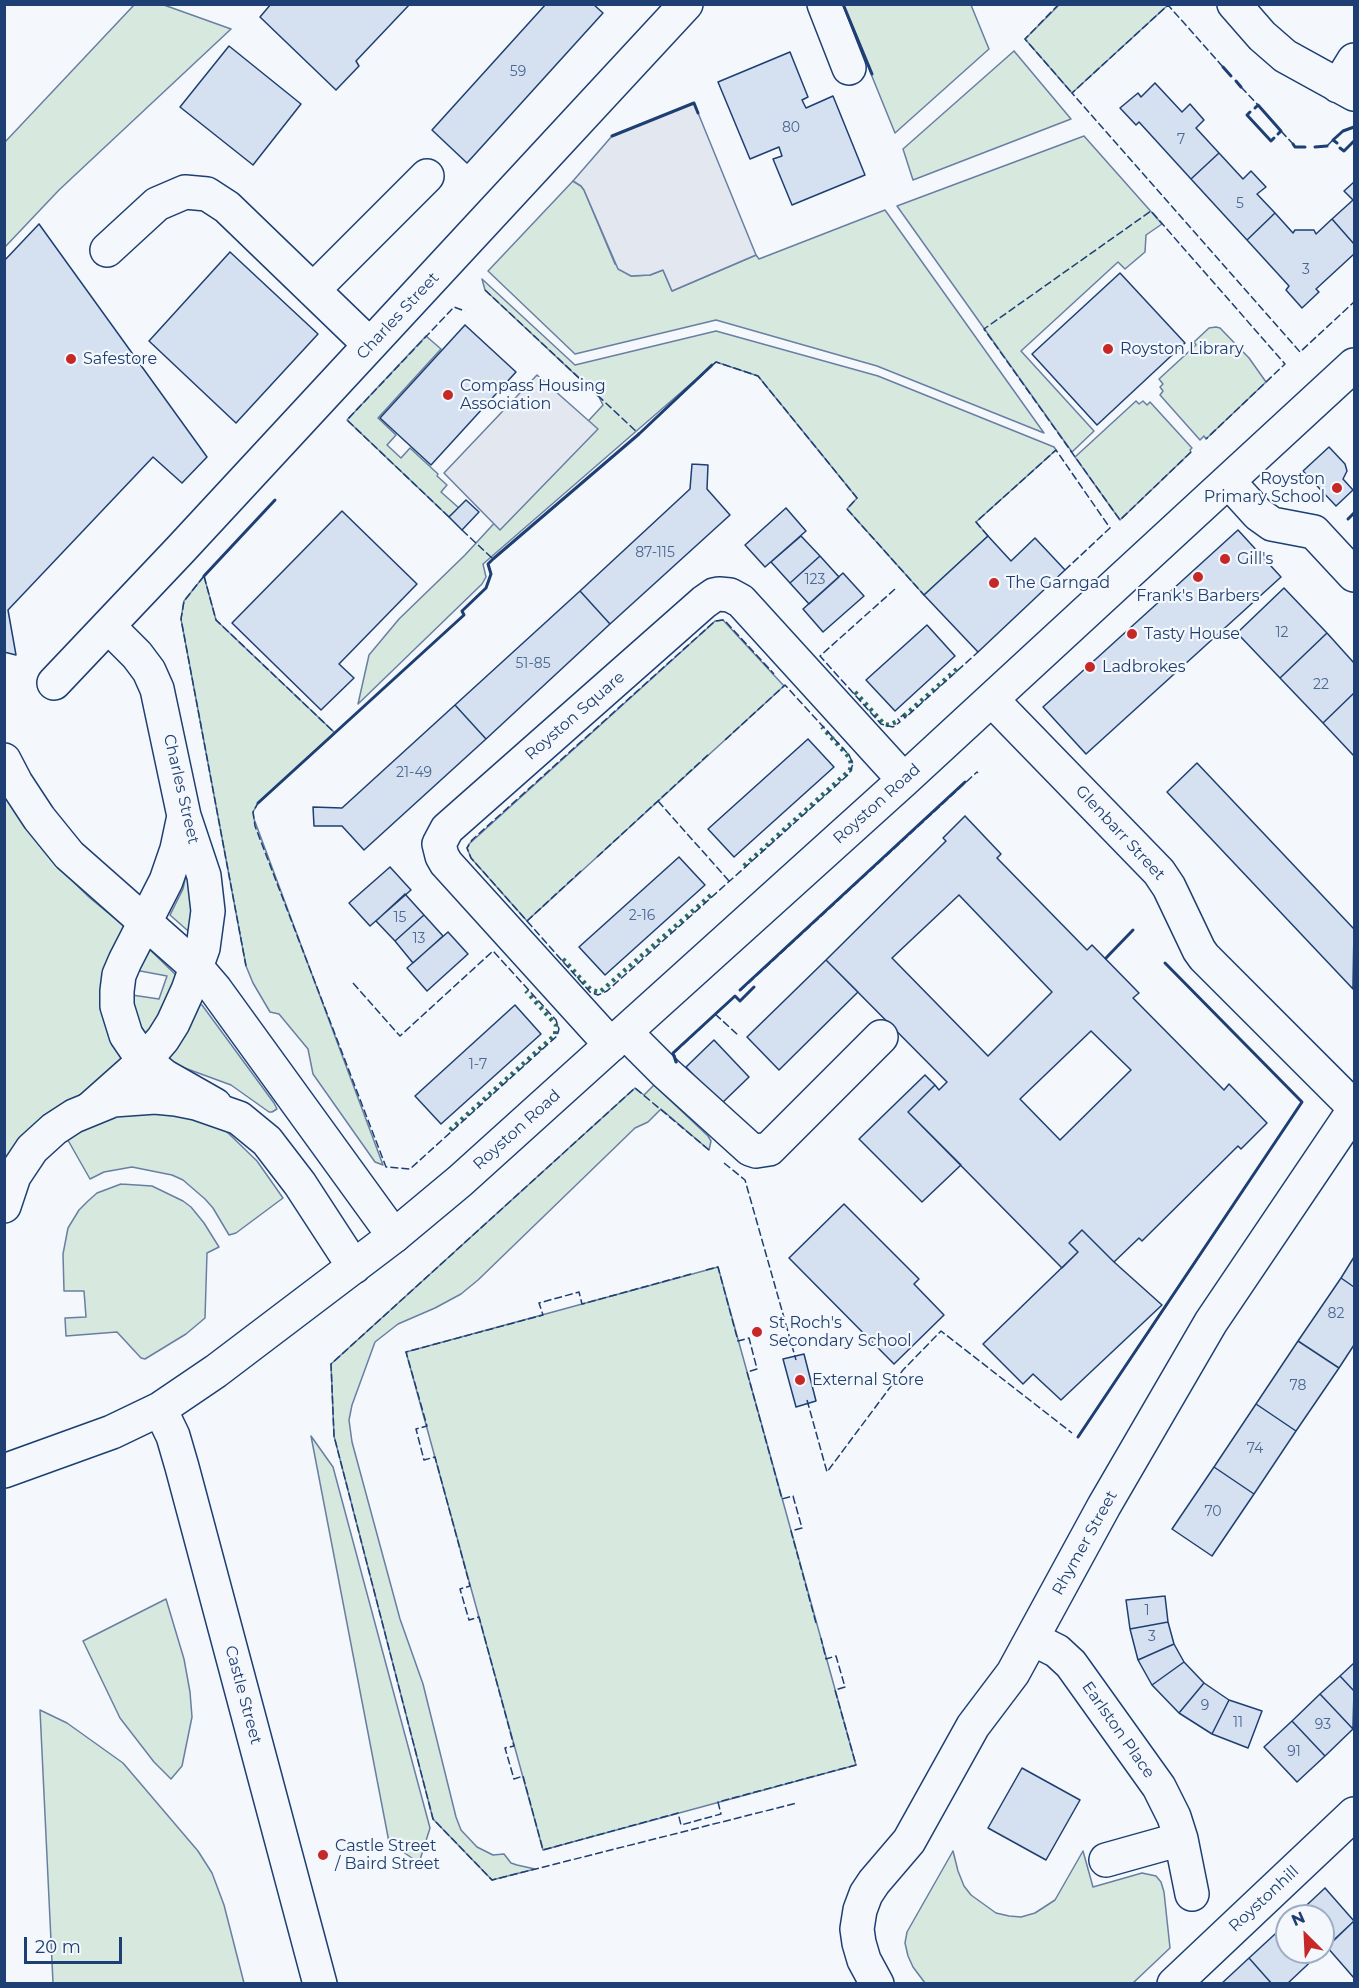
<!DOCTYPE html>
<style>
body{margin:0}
#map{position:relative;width:1359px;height:1988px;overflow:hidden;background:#f4f7fb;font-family:Montserrat,sans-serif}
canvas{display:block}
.frame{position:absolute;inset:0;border:6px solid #1d3f73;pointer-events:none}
.north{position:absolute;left:1275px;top:1904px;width:60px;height:60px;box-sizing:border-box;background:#f4f7fb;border:2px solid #9eadc5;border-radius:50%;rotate:336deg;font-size:16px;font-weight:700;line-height:24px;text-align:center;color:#1d3f73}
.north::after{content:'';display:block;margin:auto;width:21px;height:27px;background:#c62828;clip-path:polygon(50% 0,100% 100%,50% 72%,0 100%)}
.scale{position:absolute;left:24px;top:1937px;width:98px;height:27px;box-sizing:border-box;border:3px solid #1d3f73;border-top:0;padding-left:8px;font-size:18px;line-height:21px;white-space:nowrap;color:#1d3f73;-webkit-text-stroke:4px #f4f7fb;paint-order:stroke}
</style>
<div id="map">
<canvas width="1359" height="1988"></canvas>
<div class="frame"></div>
<div class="north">N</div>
<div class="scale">20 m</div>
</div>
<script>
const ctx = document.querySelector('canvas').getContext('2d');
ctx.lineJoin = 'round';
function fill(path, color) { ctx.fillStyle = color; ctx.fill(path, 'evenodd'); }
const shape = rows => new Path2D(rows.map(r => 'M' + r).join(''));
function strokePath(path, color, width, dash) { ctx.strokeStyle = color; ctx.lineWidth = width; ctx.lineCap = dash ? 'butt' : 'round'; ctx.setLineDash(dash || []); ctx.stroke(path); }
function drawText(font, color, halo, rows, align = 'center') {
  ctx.font = font + ' Montserrat,sans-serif'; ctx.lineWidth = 4.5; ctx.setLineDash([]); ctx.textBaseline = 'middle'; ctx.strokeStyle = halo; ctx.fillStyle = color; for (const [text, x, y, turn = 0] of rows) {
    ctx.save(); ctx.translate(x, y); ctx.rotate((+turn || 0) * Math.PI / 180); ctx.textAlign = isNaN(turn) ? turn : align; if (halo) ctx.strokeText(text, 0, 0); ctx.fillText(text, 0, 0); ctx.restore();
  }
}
const green = shape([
 [134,5,164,5,231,29,59,190,5,247,5,142,134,5],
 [843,5,971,5,989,49,895,133,843,5],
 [1059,5,1059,4,1168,5,1072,93,1025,39,1059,5],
 [1014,51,1071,119,913,180,903,149,1014,51],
 [1084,136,1162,224,1146,235,1145,252,1125,269,1118,262,1021,351,1094,431,1072,452,897,206,1084,136],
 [573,181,581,186,584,190,615,264,631,276,650,275,663,270,672,291,756,255,759,259,885,210,1044,433,877,366,716,320,575,354,488,271,573,181],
 [482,279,575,365,716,331,878,376,1054,447,1056,450,976,522,988,536,924,595,847,509,857,498,758,376,716,362,483,564,486,577,482,584,358,704,369,655,399,619,465,555,603,405,599,397,485,290,482,279],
 [1216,327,1220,328,1249,358,1266,382,1206,439,1204,436,1200,440,1160,395,1163,391,1160,387,1163,384,1159,379,1196,345,1194,342,1209,328,1216,327],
 [426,336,441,349,378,418,396,435,387,445,401,458,410,448,438,474,437,476,447,485,441,492,459,508,449,517,347,420,426,336],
 [1136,401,1139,404,1143,401,1147,405,1150,402,1192,448,1190,450,1191,452,1120,520,1075,457,1136,401],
 [204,576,216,620,335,733,258,803,253,812,254,819,383,1165,375,1162,313,1074,308,1049,279,1014,270,1012,253,983,246,966,181,619,184,601,204,576],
 [723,620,784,686,527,921,471,858,467,848,469,844,712,624,715,621,723,620],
 [5,795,14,811,57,866,90,898,124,926,125,929,127,1056,81,1095,40,1119,19,1139,5,1160,5,795],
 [186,874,188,874,192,908,190,929,187,930,170,915,183,889,186,874],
 [147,947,177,976,178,981,147,1036,143,1034,134,1010,132,995,159,999,167,976,135,970,147,947],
 [195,1004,202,1005,274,1103,277,1109,272,1112,269,1112,231,1085,171,1063,163,1053,195,1004],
 [654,1085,708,1136,711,1141,709,1150,661,1109,648,1122,635,1128,478,1280,461,1294,435,1308,398,1324,375,1342,352,1405,349,1420,352,1442,400,1619,423,1684,456,1817,461,1830,477,1847,493,1855,504,1854,511,1863,517,1865,535,1869,492,1880,433,1819,334,1436,331,1364,635,1088,644,1095,654,1085],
 [137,1107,202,1119,226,1131,257,1161,283,1198,236,1233,229,1235,213,1208,205,1199,183,1180,172,1175,132,1167,104,1172,90,1179,65,1135,137,1107],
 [121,1184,152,1186,183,1201,191,1207,204,1223,219,1247,207,1253,205,1318,186,1334,145,1359,141,1358,117,1332,66,1336,65,1318,86,1317,84,1291,64,1291,63,1254,68,1228,79,1210,88,1201,97,1193,121,1184],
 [718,1267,856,1765,543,1850,406,1352,718,1267],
 [311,1436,333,1467,430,1828,419,1863,389,1842,311,1436],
 [166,1599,184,1659,190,1692,192,1717,182,1766,171,1779,154,1762,120,1718,83,1641,166,1599],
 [40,1710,67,1723,123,1763,198,1851,212,1873,224,1905,244,1983,53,1983,40,1710],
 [953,1851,958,1871,964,1886,971,1895,996,1913,1009,1916,1021,1917,1035,1913,1055,1900,1083,1851,1093,1887,1142,1873,1156,1876,1161,1882,1164,1892,1170,1948,1133,1983,925,1983,913,1967,908,1956,905,1943,907,1932,953,1851]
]);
fill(green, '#d7e8df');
strokePath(green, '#687fa3', 1.5);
const parking = shape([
 [694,103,756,255,672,291,663,270,650,275,631,276,618,269,584,190,581,186,573,181,612,136,694,103],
 [537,375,598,429,500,530,444,473,537,375]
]);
fill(parking, '#e3e8f0');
strokePath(parking, '#687fa3', 1.5);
const building = shape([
 [271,4,410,4,356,61,359,66,336,90,260,17,271,4],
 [546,4,593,4,603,13,467,163,432,130,546,4],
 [229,46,301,104,253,165,180,107,229,46],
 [790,52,808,97,802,100,806,108,833,96,865,175,792,205,773,159,782,156,779,147,750,159,718,82,790,52],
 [1155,83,1182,112,1190,104,1204,120,1196,128,1219,153,1191,179,1139,122,1136,125,1120,108,1138,93,1141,97,1155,83],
 [1219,153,1243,179,1251,171,1266,187,1257,194,1275,213,1247,240,1191,179,1219,153],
 [1354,182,1354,244,1332,219,1353,200,1344,191,1354,182],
 [1275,213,1293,233,1295,230,1314,230,1316,234,1332,219,1354,244,1354,254,1316,289,1319,292,1302,308,1286,290,1289,286,1247,240,1275,213],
 [39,224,207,457,182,483,153,457,8,610,16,655,4,652,4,261,39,224],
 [230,252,318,334,236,423,149,341,230,252],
 [1120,273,1185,343,1097,425,1032,354,1120,273],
 [465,325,516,372,431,465,380,418,465,325],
 [1329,447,1345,464,1347,471,1343,479,1353,490,1336,506,1303,471,1329,447],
 [692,464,708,465,707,489,730,515,610,624,580,591,690,489,692,464],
 [466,500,479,512,462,530,449,517,466,500],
 [786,508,806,531,765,567,745,545,786,508],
 [342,511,417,584,339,664,354,678,321,710,232,623,342,511],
 [1238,530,1281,577,1086,754,1043,707,1238,530],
 [801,536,820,556,790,583,771,562,801,536],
 [988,536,1011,561,1035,538,1065,570,978,652,924,595,988,536],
 [820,556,839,577,809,604,790,583,820,556],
 [843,573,864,596,823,632,803,609,843,573],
 [1284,588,1327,633,1280,678,1237,633,1284,588],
 [580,591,610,624,486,739,455,705,580,591],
 [927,625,955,656,895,711,866,680,927,625],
 [1327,633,1354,663,1354,693,1323,723,1280,678,1327,633],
 [1354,693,1354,756,1323,723,1354,693],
 [455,705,486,739,364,850,342,826,314,826,313,807,342,808,455,705],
 [808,739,834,767,734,857,708,829,808,739],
 [1197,763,1354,929,1353,989,1167,792,1197,763],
 [965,816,1001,854,997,858,1087,950,1092,945,1139,993,1133,998,1224,1090,1229,1084,1267,1123,1241,1149,1238,1146,1142,1241,1139,1238,1114,1262,1082,1230,1069,1243,1078,1252,1062,1268,908,1112,935,1085,939,1090,947,1082,826,960,946,841,943,838,965,816],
 [959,895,1052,992,988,1056,892,958,959,895],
 [1091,1031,1131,1070,1060,1140,1020,1099,1091,1031],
 [679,857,705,885,605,975,579,947,679,857],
 [390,867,411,890,370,926,349,903,390,867],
 [405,894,424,915,395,941,376,921,405,894],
 [424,915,443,936,413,963,395,941,424,915],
 [448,932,468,954,427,991,407,968,448,932],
 [826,960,858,992,779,1070,747,1037,826,960],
 [515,1005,541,1034,441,1124,415,1096,515,1005],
 [714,1040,749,1077,721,1104,686,1067,714,1040],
 [925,1075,935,1085,908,1112,961,1165,922,1202,859,1139,925,1075],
 [844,1204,919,1279,914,1284,944,1315,894,1364,789,1258,844,1204],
 [1082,1230,1114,1262,1162,1305,1061,1400,1033,1374,1023,1384,983,1344,1078,1252,1069,1243,1082,1230],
 [1354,1257,1354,1287,1341,1278,1354,1257],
 [1341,1278,1354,1287,1354,1345,1339,1368,1298,1341,1341,1278],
 [1298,1341,1339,1368,1296,1431,1256,1404,1298,1341],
 [804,1354,816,1401,796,1407,783,1359,804,1354],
 [1256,1404,1296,1431,1254,1494,1214,1467,1256,1404],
 [1214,1467,1254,1494,1212,1556,1172,1529,1214,1467],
 [1165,1596,1168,1622,1130,1629,1126,1600,1165,1596],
 [1168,1622,1174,1644,1138,1660,1130,1629,1168,1622],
 [1174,1644,1184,1662,1152,1685,1138,1660,1174,1644],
 [1184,1662,1204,1683,1179,1713,1152,1685,1184,1662],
 [1354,1663,1354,1691,1340,1676,1354,1663],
 [1340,1676,1354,1691,1353,1729,1320,1694,1340,1676],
 [1204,1683,1229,1700,1212,1734,1179,1713,1204,1683],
 [1320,1694,1353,1729,1325,1756,1292,1721,1320,1694],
 [1229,1700,1262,1711,1248,1748,1212,1734,1229,1700],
 [1292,1721,1325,1756,1297,1782,1264,1747,1292,1721],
 [1022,1768,1080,1800,1046,1860,988,1828,1022,1768],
 [1325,1888,1354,1921,1323,1950,1323,1916,1295,1916,1325,1888],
 [1354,1921,1354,1978,1327,1947,1354,1921],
 [1287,1923,1287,1952,1321,1952,1287,1984,1272,1984,1249,1958,1287,1923],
 [1249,1958,1272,1984,1221,1984,1249,1958]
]);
fill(building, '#d5e0f0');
strokePath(building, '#1d3f73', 1.5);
const minor = shape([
 [824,4,849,68],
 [1234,4,1262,36,1285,56,1354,94],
 [1338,86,1354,60],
 [107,250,157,204,185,192,207,194,227,207,370,345],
 [313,290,427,176],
 [1229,482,1258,514,1272,524,1314,532,1354,575],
 [54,683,180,550,686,4],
 [992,700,1159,872,1169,887,1199,950,1204,957,1354,1107],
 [184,816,177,849,166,881,125,961,119,975,117,991,117,1006,126,1035,141,1057,164,1076,215,1105],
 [625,1032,666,1073,750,1149,756,1151,769,1149,881,1037],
 [611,1045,446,863,442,856,439,844,447,829,704,602,714,595,719,594,730,595,741,601,904,780],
 [91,1108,145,1060,163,1039,173,1023,188,990,203,948,208,911,204,876,184,816,157,689,149,671,137,655,108,626],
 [394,1236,460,1181,904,780,1354,365],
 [1033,1639,1057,1651,1071,1664,1159,1787,1174,1817,1181,1839,1192,1894],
 [1106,1860,1181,1839],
 [877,1984,864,1960,859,1943,857,1929,860,1910,866,1894,874,1882,909,1841,973,1726,1013,1673,1104,1506,1211,1322,1354,1110],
 [1174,1984,1354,1814]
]);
const major = shape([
 [4,760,16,783,39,818,69,855,197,968,215,989,394,1236,216,1371,160,1409,112,1432,4,1471],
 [4,1206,14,1176,32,1149,54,1129,74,1116,113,1100,155,1097,176,1099,196,1103,239,1118,267,1141,300,1184,354,1267],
 [160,1409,173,1436,182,1467,320,1984]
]);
strokePath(minor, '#1d3f73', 36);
strokePath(major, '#1d3f73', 36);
strokePath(minor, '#f4f7fb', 33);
strokePath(major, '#f4f7fb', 33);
strokePath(shape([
 [855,692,884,724,889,725,898,721],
 [904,716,957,669],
 [744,866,850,770,851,763,849,757,822,727],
 [563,959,591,990,600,992,711,895],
 [450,1130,555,1035,556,1025,526,991]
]), '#2c6c60', 4.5, [3, 4.5]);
strokePath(shape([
 [1059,4,1025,39,1072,93],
 [1223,67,1168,5,1072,93,1300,352,1354,302],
 [1241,87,1258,105],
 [1281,131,1293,144],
 [1327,146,1333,140],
 [485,290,639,434],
 [1191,452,1120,520,984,329,1151,211,1285,364,1206,439],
 [449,517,347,420,454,307,465,311],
 [462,530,493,559],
 [988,536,976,522,1056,450,1110,528,1065,570],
 [204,576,184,601,181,619,246,966],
 [204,576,216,620,335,733],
 [895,589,820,656,881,724,893,727,900,722,898,719,903,715,905,718,978,652],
 [658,801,729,881],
 [597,857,710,753],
 [581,871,527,921,471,858,467,848,472,840,715,621,723,620,726,622,774,674],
 [527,921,590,992,598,995,607,991,849,774,853,764,849,755,785,685,725,740],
 [1165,963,1252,1051],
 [353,983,400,1036,493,951,556,1020,559,1029,557,1036,410,1169,386,1167,255,826,253,812,258,803,464,615,462,611,486,588,491,574,488,564,493,559,639,434,716,362,758,376,857,498,847,509,924,595],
 [740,991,977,772,978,773],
 [715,1014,738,1035],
 [677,1063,674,1053,735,996,740,1001,754,987],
 [709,1150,635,1088,331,1364,334,1436,433,1819,492,1880,797,1803],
 [724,1163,745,1180,796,1360],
 [706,1270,718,1267,738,1341,749,1338,757,1369,747,1372,782,1499,793,1496,802,1528,791,1531,816,1623],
 [691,1274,582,1304,579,1292,539,1303,543,1315,406,1352,427,1426,416,1429,424,1460,435,1457,470,1586,460,1589,469,1620,479,1617,514,1746,505,1748,514,1779,523,1776,543,1850,678,1813,681,1825,721,1814,718,1802,856,1765,835,1690,845,1687,836,1656,826,1659,821,1638],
 [1180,1285,1302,1102,1255,1054],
 [1127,1364,1170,1300],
 [807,1400,827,1472,903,1370,941,1331,1072,1433],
 [1083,1430,1122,1371]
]), '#1d3f73', 1.5, [8, 3]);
strokePath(shape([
 [843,4,872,74],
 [1223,67,1231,76],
 [1236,81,1241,87],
 [1255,108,1258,105,1281,131,1278,134],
 [1250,112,1247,115,1271,141,1274,138],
 [612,136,694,103,698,113],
 [1337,143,1333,140,1343,131,1354,127],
 [1293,144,1295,147,1305,147],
 [1315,147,1327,146],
 [1340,148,1344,151,1354,141],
 [1348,519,1354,513],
 [204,576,275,500],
 [258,803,464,615,462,611,486,588,491,574,488,564,493,559,639,434,712,365],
 [1106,958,1133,930],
 [740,990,965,782],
 [676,1062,673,1053,735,996,740,1001,754,987],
 [1078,1437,1302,1102,1165,963]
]), '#1d3f73', 3);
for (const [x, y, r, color] of [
 [1108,349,6,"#c62828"],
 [71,359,6,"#c62828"],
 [448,395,6,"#c62828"],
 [1337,488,6,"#c62828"],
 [1225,559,6,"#c62828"],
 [1198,577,6,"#c62828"],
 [994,583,6,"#c62828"],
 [1132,634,6,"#c62828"],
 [1090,667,6,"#c62828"],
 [757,1332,6,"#c62828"],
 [800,1380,6,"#c62828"],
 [323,1855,6,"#c62828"]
]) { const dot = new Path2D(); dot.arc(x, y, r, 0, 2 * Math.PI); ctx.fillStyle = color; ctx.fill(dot); strokePath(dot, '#f4f7fb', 2); }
drawText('14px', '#4b6792', null, [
 ["59",518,72],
 ["80",791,128],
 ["7",1181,140],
 ["5",1240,204],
 ["3",1306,270],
 ["87-115",655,553],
 ["123",815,580],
 ["12",1282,633],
 ["51-85",533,664],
 ["22",1321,685],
 ["21-49",414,773],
 ["2-16",642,916],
 ["15",400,918],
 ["13",419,939],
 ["1-7",478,1065],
 ["82",1336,1314],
 ["78",1298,1386],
 ["74",1255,1449],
 ["70",1213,1512],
 ["1",1147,1611],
 ["3",1152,1637],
 ["9",1205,1706],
 ["11",1238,1723],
 ["93",1323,1725],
 ["91",1294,1752]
]);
drawText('16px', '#1d3f73', '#f4f7fb', [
 ["Charles Street",398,316,-47],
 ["Royston Square",575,716,-41],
 ["Charles Street",181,789,77],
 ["Royston Road",877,804,-42],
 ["Glenbarr Street",1120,833,47],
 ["Royston Road",517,1130,-42],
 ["Rhymer Street",1085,1543,-61],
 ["Castle Street",243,1695,75],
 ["Earlston Place",1118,1730,55],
 ["Roystonhill",1264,1899,-43]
]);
drawText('16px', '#1d3f73', '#f4f7fb', [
 ["Royston Library",1120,349],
 ["Safestore",83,359],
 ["Compass Housing",460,386],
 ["Association",460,404],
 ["Royston",1325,479,"right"],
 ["Primary School",1325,497,"right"],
 ["Gill's",1237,559],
 ["The Garngad",1006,583],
 ["Frank's Barbers",1198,596,"center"],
 ["Tasty House",1144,634],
 ["Ladbrokes",1102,667],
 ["St Roch's",769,1323],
 ["Secondary School",769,1341],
 ["External Store",812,1380],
 ["Castle Street",335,1846],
 ["/ Baird Street",335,1864]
], 'left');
</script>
